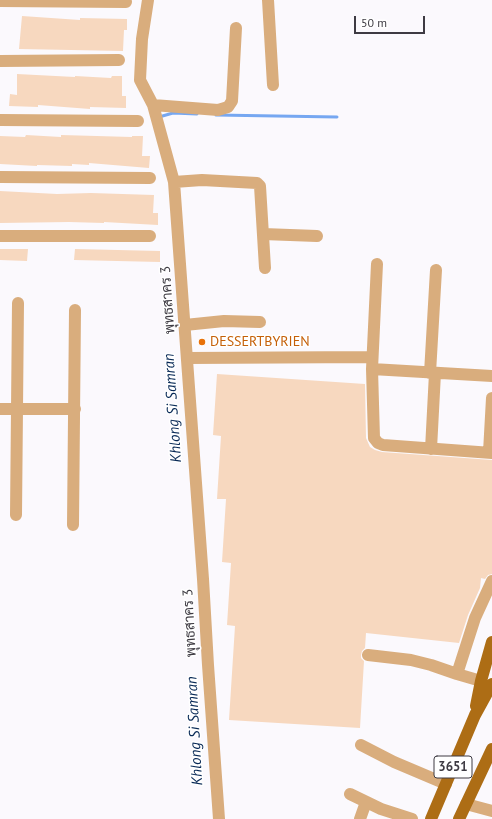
<!DOCTYPE html>
<meta charset="utf-8">
<style>
body{margin:0}
#map{position:relative;width:492px;height:819px;overflow:hidden;background:#fbf9fd;font-family:"PT Sans",sans-serif}
canvas{display:block}
.scale{position:absolute;left:354px;top:16px;width:71px;height:18px;box-sizing:border-box;border:2px solid #3e3b43;border-top:0;padding-left:5px;font-size:12px;line-height:14px;white-space:nowrap;color:#3e3b43;-webkit-text-stroke:3px #fff;paint-order:stroke}
</style>
<div id="map">
<canvas width="492" height="819"></canvas>
<div class="scale">50 m</div>
</div>
<script>
const ctx = document.querySelector('canvas').getContext('2d');
ctx.lineJoin = 'round';
const shape = rows => new Path2D(rows.map(r => 'M' + r).join(''));
function strokePath(path, color, width, dash) { ctx.strokeStyle = color; ctx.lineWidth = width; ctx.lineCap = dash ? 'butt' : 'round'; ctx.setLineDash(dash || []); ctx.stroke(path); }
function fill(path, color) { ctx.fillStyle = color; ctx.fill(path, 'evenodd'); }
function drawText(font, color, halo, rows, align = 'center') {
  ctx.font = font + ' "PT Sans",Sarabun,sans-serif'; ctx.lineWidth = 3; ctx.setLineDash([]); ctx.textBaseline = 'middle'; ctx.strokeStyle = halo; ctx.fillStyle = color; for (const [text, x, y, turn = 0] of rows) {
    ctx.save(); ctx.translate(x, y); ctx.rotate((+turn || 0) * Math.PI / 180); ctx.textAlign = isNaN(turn) ? turn : align; if (halo) ctx.strokeText(text, 0, 0); ctx.fillText(text, 0, 0); ctx.restore();
  }
}
strokePath(shape([
 [216,115,337,117],
 [159,117,173,113,197,114]
]), '#76a7f1', 3);
fill(shape([
 [22,16,80,20,80,18,127,19,127,30,124,30,123,51,19,49],
 [17,74,75,77,75,76,111,78,112,76,122,76,122,96,126,96,126,108,90,107,90,109,38,105,38,107,9,106,10,94,17,95],
 [26,135,61,137,61,135,132,137,132,136,143,136,142,156,150,156,149,168,89,163,89,165,72,164,72,166,37,165,37,166,0,164,0,136,25,137],
 [0,191,57,194,91,193,154,195,153,213,158,213,158,225,104,222,104,223,69,222,0,223],
 [0,249,28,249,27,261,0,260],
 [75,249,160,251,160,262,74,260],
 [217,374,365,384,366,438,370,447,375,450,382,452,492,460,492,574,488,575,485,579,481,578,480,588,468,615,459,643,366,633,365,648,362,651,361,655,361,658,364,661,360,728,229,720,235,626,227,625,231,563,222,562,226,499,217,499,221,436,213,435]
]), '#f7d8bf');
strokePath(shape([
 [148,0,142,39,140,80,153,105,174,182,203,579,208,665,219,819],
 [268,0,273,85],
 [0,1,126,2],
 [0,61,119,60],
 [153,105,218,110,228,107,232,101,236,28],
 [0,120,138,121],
 [0,177,150,178],
 [174,182,202,180,257,183,260,186,265,268],
 [263,234,317,236],
 [0,236,150,236],
 [377,264,372,369,374,438,378,443,383,445,492,453],
 [185,325,224,321,260,322],
 [187,358,372,357],
 [372,369,492,376],
 [430,373,436,270],
 [0,409,75,409],
 [431,449,435,373],
 [489,452,492,398],
 [16,515,18,303],
 [73,525,75,310],
 [368,655,411,660,431,665,457,674,481,681],
 [457,674,475,618,492,581],
 [361,745,394,762,446,784],
 [350,794,381,809,412,819],
 [466,804,492,811],
 [360,819,366,802]
]), '#d9ad7d', 12);
strokePath(shape([
 [476,706,481,681,492,642],
 [431,819,475,715,492,684],
 [459,819,492,749]
]), '#ad6d15', 12);
for (const [x, y, r, color] of [
 [202,342,4,"#e8710a"]
]) { const dot = new Path2D(); dot.arc(x, y, r, 0, 2 * Math.PI); ctx.fillStyle = color; ctx.fill(dot); strokePath(dot, '#fff', 1.5); }
for (const [x, y, w] of [
 [453,767,38]
]) { const box = new Path2D(); box.roundRect(x - w / 2, y - 11, w, 22, 3); ctx.fillStyle = '#fff'; ctx.fill(box); strokePath(box, '#3e3b43', 1); }
drawText('bold 13px', '#3e3b43', null, [
 ["3651",453,767]
]);
drawText('14px', '#3e3b43', '#fff', [
 ["พุทธสาคร 3",168,300,-94],
 ["พุทธสาคร 3",190,623,-93]
]);
drawText('14px', '#c56008', '#fff', [
 ["DESSERTBYRIEN",210,342]
], 'left');
drawText('italic 15px', '#082956', '#fff', [
 ["Khlong Si Samran",173,408,-94],
 ["Khlong Si Samran",195,731,-93]
]);
</script>
